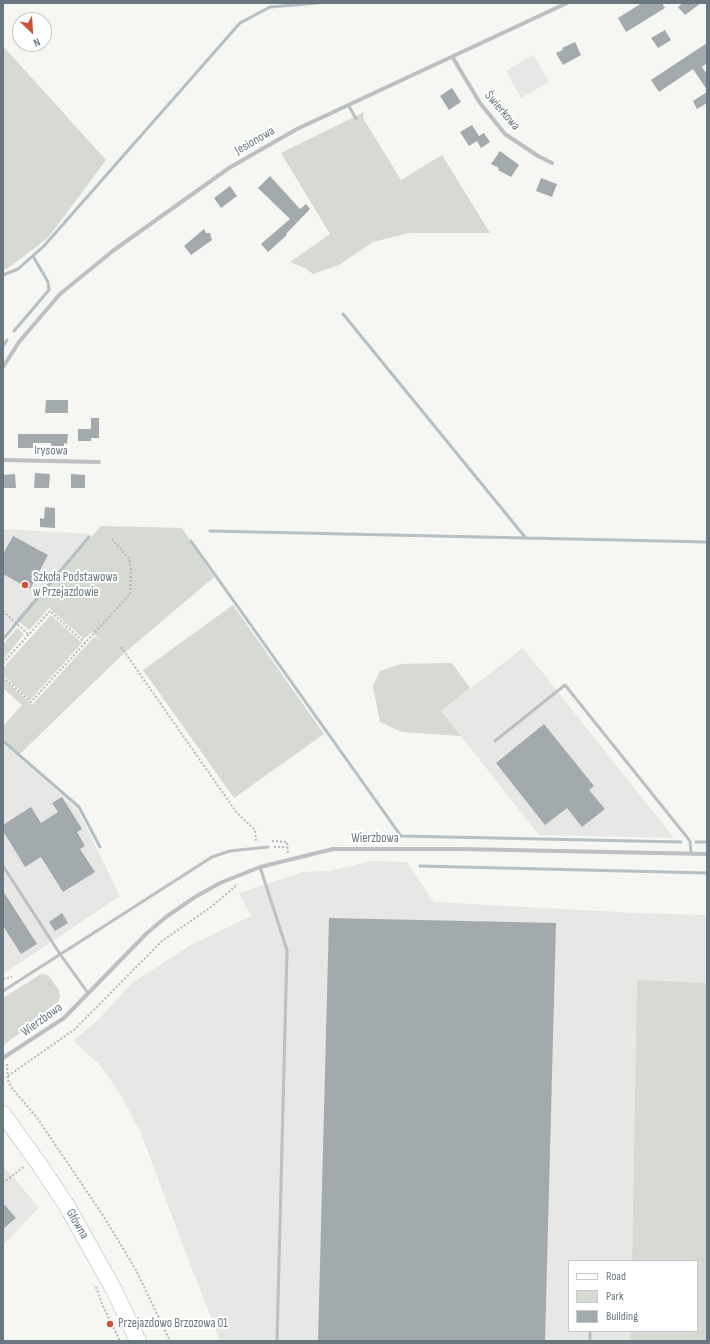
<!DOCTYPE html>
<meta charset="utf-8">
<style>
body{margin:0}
#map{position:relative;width:710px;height:1344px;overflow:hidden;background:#f6f6f3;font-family:"Sofia Sans Condensed",sans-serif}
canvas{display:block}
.frame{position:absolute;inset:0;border:4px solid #697880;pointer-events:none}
.legend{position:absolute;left:568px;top:1260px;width:130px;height:72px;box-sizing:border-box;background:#fff;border:1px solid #c3c9cc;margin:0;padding:5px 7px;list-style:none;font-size:12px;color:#697880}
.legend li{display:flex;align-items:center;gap:8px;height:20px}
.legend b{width:20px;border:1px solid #c3c9cc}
.north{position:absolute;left:12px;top:12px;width:40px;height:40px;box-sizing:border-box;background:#fff;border:1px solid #c3c9cc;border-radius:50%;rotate:155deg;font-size:11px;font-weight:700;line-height:16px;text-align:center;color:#697880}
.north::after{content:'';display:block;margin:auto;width:14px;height:18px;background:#cd533c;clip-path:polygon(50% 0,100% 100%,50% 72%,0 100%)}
</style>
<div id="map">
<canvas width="710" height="1344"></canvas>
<div class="frame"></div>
<ul class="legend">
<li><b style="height:5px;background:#fff"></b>Road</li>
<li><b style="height:11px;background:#d6dad3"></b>Park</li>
<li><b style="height:11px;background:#a2aaae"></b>Building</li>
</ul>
<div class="north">N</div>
</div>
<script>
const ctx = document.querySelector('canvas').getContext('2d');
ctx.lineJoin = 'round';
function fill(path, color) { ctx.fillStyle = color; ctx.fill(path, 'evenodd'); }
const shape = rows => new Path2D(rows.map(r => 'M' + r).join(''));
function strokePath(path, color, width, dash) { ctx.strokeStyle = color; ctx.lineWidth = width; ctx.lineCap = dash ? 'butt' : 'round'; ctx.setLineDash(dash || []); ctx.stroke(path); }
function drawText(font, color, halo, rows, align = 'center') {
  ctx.font = font + ' "Sofia Sans Condensed",sans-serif'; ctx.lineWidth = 4; ctx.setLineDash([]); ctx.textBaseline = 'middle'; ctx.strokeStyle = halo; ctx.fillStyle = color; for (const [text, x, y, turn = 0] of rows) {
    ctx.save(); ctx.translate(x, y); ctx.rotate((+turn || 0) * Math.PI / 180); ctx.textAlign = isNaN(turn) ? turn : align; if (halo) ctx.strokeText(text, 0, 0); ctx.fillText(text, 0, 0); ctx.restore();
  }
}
fill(shape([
 [533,55,549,82,521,98,506,71],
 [3,529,92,534,3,635],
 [523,648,674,838,539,835,441,711],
 [3,744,77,809,120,896,3,974],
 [372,861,407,862,434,902,638,913,707,915,707,983,637,981,632,1261,569,1261,569,1331,631,1331,631,1341,220,1341,179,1235,141,1133,119,1092,100,1065,73,1041,98,1020,132,983,189,946,251,916,239,893,303,872,331,871],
 [3,1165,39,1208,3,1245]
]), '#e7e7e6');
fill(shape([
 [3,46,106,160,48,238,8,268,3,270],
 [364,112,363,118,401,180,442,155,490,233,409,233,373,242,339,265,313,274,305,268,290,262,330,234,281,153],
 [101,526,182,528,214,577,121,656,20,754,3,739,3,726,22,705,3,688,3,678,32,705,95,636,102,641,92,632,84,639,49,608,29,630,16,619],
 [233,605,324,734,234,798,143,670],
 [51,615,82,643,30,700,3,675,3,668],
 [17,628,24,634,3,660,3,644],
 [452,663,470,688,441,711,461,736,402,732,380,722,373,686,380,671,401,664],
 [41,974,48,975,59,990,60,997,57,1004,45,1016,3,1045,3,998],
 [637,980,707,983,707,1341,631,1341,631,1331,697,1331,697,1261,632,1261]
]), '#d6dad3');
strokePath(shape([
 [3,275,18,269,44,246,240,23,270,7,318,3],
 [343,314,525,537],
 [14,331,49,290,48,282,33,256],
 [3,346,7,340],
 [210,531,707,542],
 [191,541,401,836,681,842],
 [3,639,89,537],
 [3,741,79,807,100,847],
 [696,842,707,842],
 [420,866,707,873]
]), '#b4c0c3', 3);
fill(shape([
 [642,3,662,3,665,8,626,32,618,18],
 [683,3,701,3,685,15,678,7],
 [665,30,671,40,658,48,651,38],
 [575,42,581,55,563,65,556,53,563,50,562,48],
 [707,43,707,63,702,67,707,74,707,90,693,69,659,92,651,80],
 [452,88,461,102,449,110,440,96],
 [707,92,707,103,697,109,693,101],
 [472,125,479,136,484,133,490,142,481,148,477,141,469,146,460,132],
 [500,151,519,165,511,177,498,170,499,168,491,164],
 [270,176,300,209,306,204,310,209,286,234,287,235,268,252,261,244,290,219,258,188],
 [541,178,557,184,552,197,536,191],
 [230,186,237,196,221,208,214,198],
 [204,229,206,233,210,233,212,240,191,255,184,246],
 [46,400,68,400,68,413,45,413],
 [91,418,99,418,99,438,91,438,91,441,78,441,78,429,91,429],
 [18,434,68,434,67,444,64,443,64,447,51,447,51,443,33,443,33,448,18,448],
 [35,473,50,474,49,488,34,488],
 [15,474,16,488,4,488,3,475],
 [71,474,85,475,85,488,71,488],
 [45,507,55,508,55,528,40,527,40,518,44,519],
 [13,536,48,555,30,589,3,574,3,554],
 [544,724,594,786,589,790,605,809,582,827,567,808,545,825,496,763],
 [62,797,82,829,77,832,85,846,80,849,95,872,63,892,41,857,25,867,3,831,3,825,31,807,41,823,58,812,52,803],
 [3,891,37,944,21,954,3,926],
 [62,913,68,923,55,931,49,922],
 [329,918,556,923,545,1341,318,1341],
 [3,1203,16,1218,3,1229]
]), '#a2aaae');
const secondary = shape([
 [3,1114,39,1164,67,1206,114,1290,138,1341]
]);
strokePath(secondary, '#aeb4b7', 17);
strokePath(shape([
 [112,539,130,560],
 [3,611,29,635],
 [121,647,237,813,255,830,256,842],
 [3,663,50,611,85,643],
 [3,677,31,702,130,594,131,569,129,559],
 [272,841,287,842,288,853],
 [274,847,287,847],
 [3,979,12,977],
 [7,1064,8,1080,11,1087,38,1119,104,1217,136,1270,170,1341],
 [8,1076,75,1029,162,941,211,907,238,884],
 [3,1183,25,1166],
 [96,1287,102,1304,120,1341]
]), '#b6babb', 2, [2, 2]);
strokePath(shape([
 [349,106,356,119],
 [495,741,565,685,690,841,691,853],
 [3,866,60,954,88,993],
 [260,867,287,950,277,1341],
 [3,991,212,857,230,851,268,847],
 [590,1341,590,1333]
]), '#bcc0c2', 3);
strokePath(shape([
 [453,58,480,103,505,134,538,156,552,163],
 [3,367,19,342,60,294,114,250,229,168,297,129,567,3],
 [3,460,99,462],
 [3,1058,64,1018,147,933,166,917,195,897,220,883,260,867,333,849,460,849,707,854]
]), '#bcc0c2', 4);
strokePath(secondary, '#fff', 16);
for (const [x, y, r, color] of [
 [25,585,4,"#cd533c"],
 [110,1324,4,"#cd533c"]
]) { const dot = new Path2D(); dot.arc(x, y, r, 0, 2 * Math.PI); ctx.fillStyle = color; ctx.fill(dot); strokePath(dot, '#fff', 1.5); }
drawText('13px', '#697880', '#fff', [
 ["Świerkowa",502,111,49],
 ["Jesionowa",255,141,-30],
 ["Irysowa",51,451,1],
 ["Wierzbowa",375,839],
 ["Wierzbowa",42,1020,-36],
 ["Główna",77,1224,60]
]);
drawText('13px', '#697880', '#fff', [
 ["Szkoła Podstawowa",33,578],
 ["w Przejazdowie",33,593],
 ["Przejazdowo Brzozowa 01",118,1324]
], 'left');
</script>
